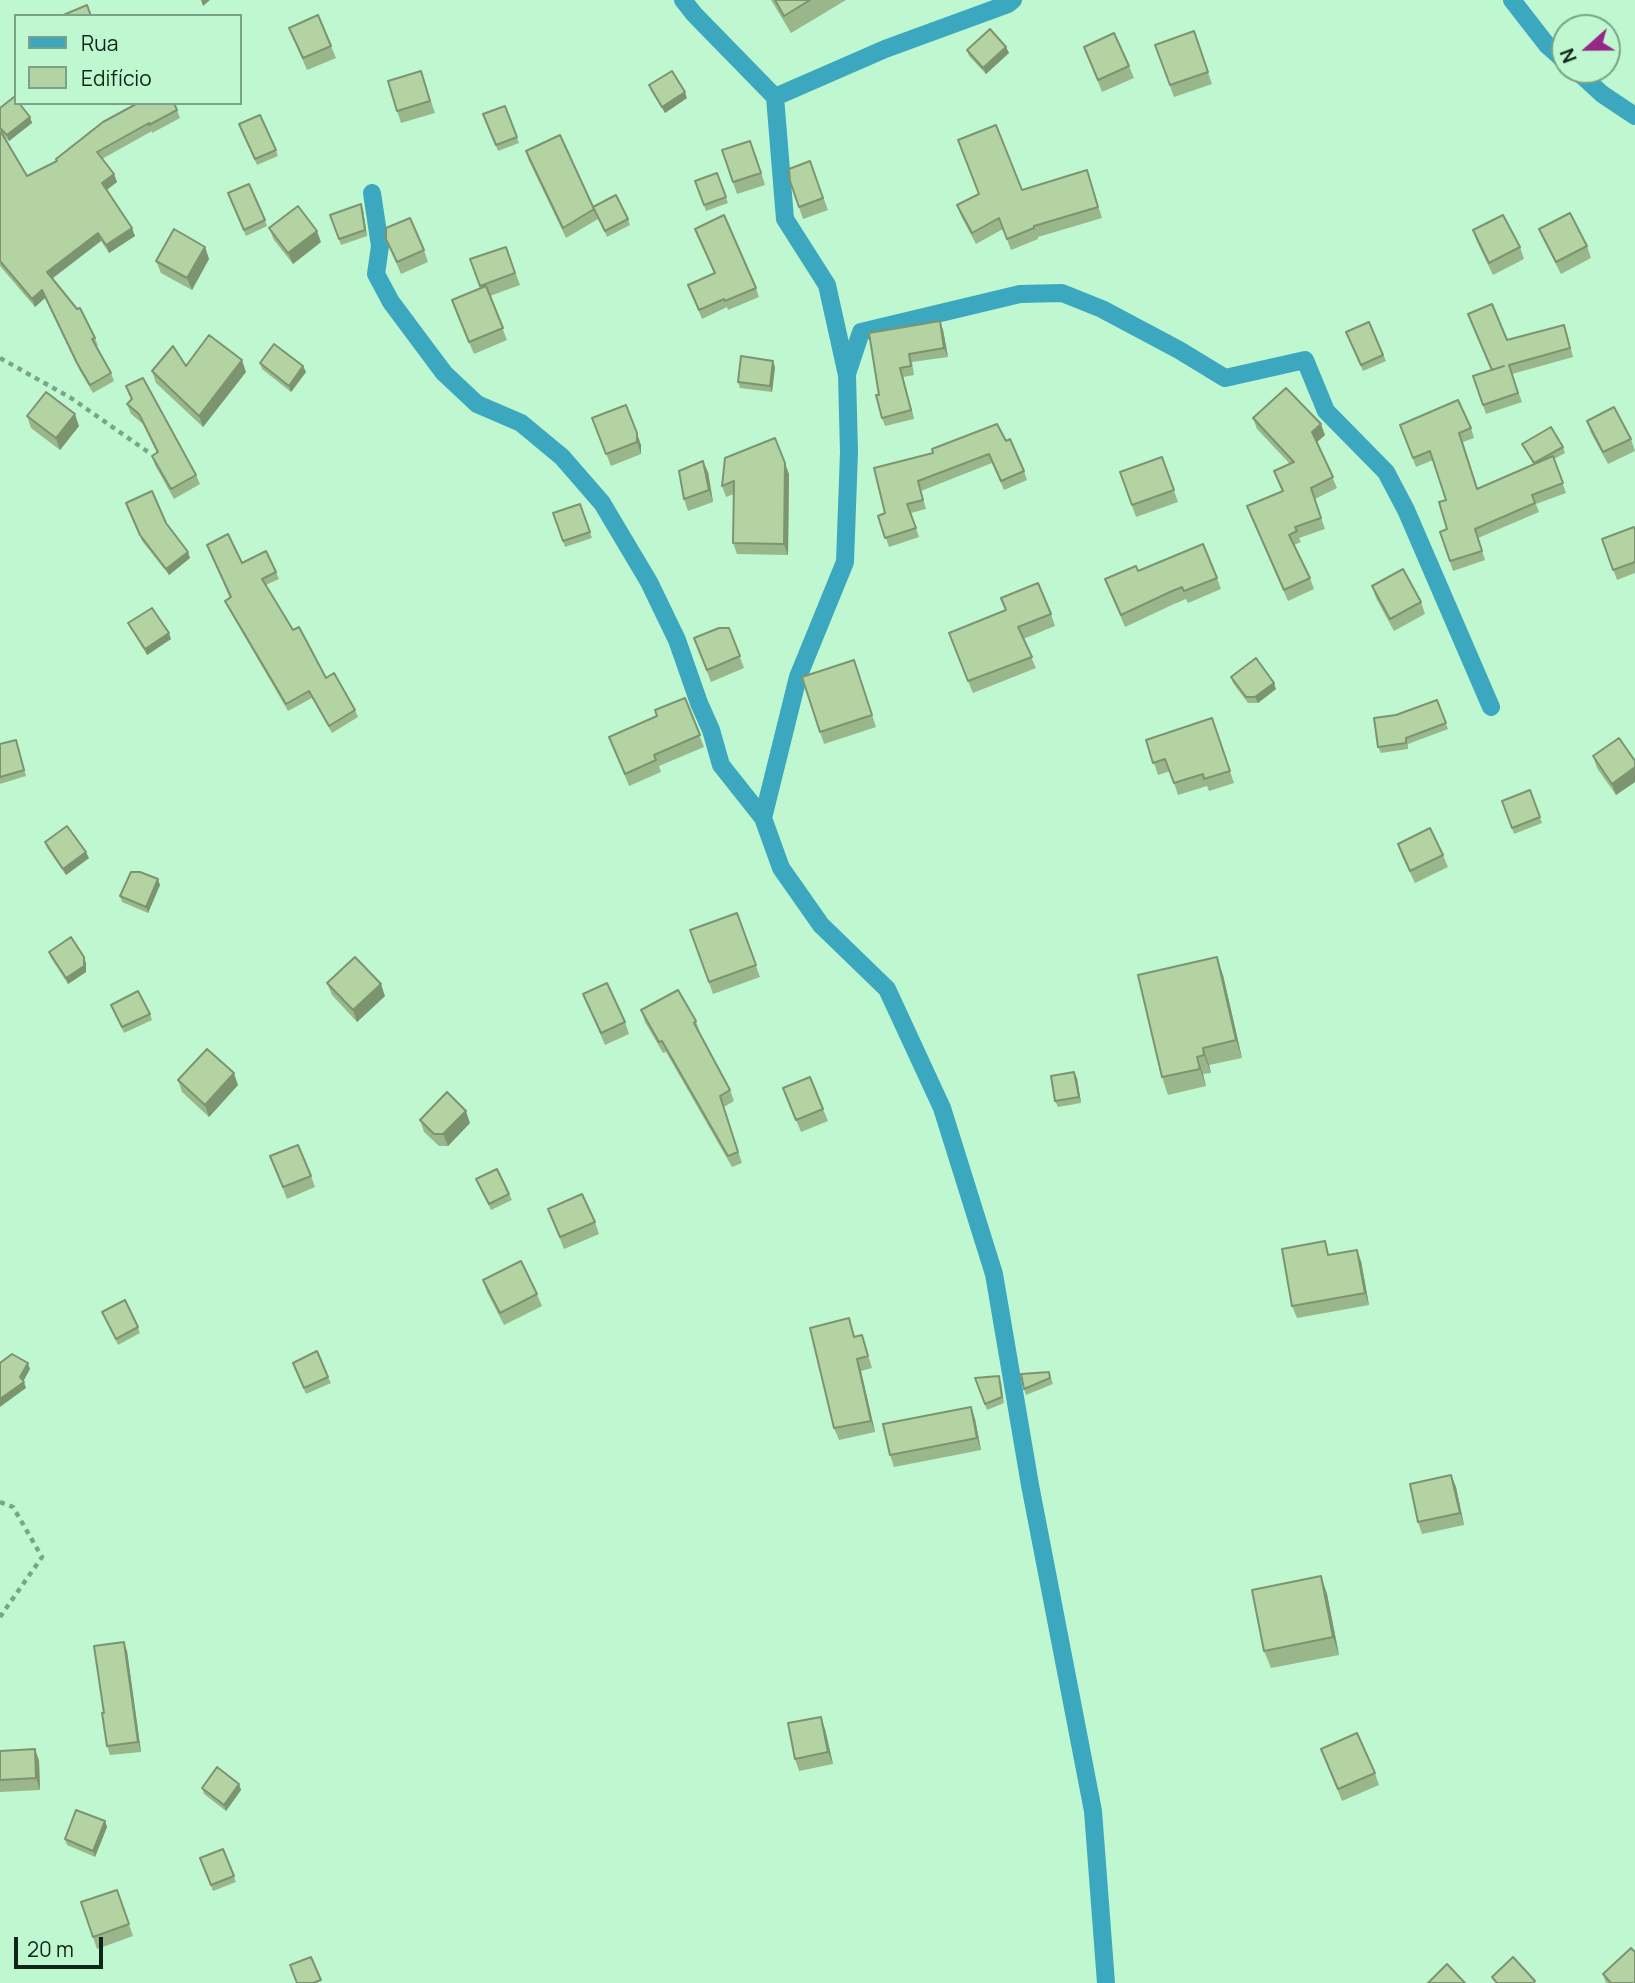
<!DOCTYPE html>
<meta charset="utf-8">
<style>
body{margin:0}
#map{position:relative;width:1635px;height:1983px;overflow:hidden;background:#bff7d1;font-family:Manrope,sans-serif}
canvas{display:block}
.legend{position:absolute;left:14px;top:14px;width:228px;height:91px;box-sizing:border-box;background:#bff7d1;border:2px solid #79a387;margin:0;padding:9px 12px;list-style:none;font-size:21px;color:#0f2517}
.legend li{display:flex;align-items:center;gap:14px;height:35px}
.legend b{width:35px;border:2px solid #79a387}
.north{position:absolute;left:1551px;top:14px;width:70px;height:70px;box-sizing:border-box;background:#bff7d1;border:2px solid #79a387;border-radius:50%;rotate:249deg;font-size:19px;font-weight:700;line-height:28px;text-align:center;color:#0f2517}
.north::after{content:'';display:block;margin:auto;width:24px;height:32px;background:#972786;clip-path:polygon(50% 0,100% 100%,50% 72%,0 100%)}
.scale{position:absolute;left:14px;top:1937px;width:89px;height:32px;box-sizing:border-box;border:4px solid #0f2517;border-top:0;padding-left:9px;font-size:21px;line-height:24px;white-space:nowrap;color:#0f2517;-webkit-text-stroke:5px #bff7d1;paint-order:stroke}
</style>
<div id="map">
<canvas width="1635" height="1983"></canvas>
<ul class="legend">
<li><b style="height:9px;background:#3ca8bf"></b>Rua</li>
<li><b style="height:19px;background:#b3d4a2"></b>Edifício</li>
</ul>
<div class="north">N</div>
<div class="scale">20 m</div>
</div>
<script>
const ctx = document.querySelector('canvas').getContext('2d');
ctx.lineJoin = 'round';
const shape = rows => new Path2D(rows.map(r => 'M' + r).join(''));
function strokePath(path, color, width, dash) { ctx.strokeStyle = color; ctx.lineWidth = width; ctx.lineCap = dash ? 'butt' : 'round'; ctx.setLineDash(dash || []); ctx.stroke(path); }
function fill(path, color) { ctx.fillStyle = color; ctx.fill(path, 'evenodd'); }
strokePath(shape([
 [0,358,71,398,151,454],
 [0,1502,13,1507,42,1557,0,1617]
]), '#7aa588', 4.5, [5, 5]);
strokePath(shape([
 [683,0,694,14,775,97,785,219,827,285,847,375,849,452,845,562,798,677,763,818,781,868,821,925,887,989,942,1108,994,1274,1030,1485,1093,1811,1106,1983],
 [1512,0,1547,45,1565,61],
 [1576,70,1602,94,1635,116],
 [775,97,885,49,1008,4,1013,0],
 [372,193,380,246,376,274,391,302,444,373,477,404,521,423,562,457,602,503,649,582,677,640,699,703,711,730,721,765,763,818],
 [847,374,861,332,1020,294,1062,293,1102,309,1179,350,1225,378,1305,360,1326,411,1386,472,1406,510,1491,707]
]), '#3ca8bf', 18);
fill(shape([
 [771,0,846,0,791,33],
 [289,28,331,46,336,58,307,70],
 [1194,31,1212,84,1174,97,1155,45],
 [1006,47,1009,53,986,74,969,56,967,50],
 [1084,47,1129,66,1134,78,1102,92],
 [425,83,435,113,401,123,397,111],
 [649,85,687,98,665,113,651,91],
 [505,106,519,143,498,151,483,114],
 [0,108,30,117,32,123,9,141,2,134,27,176,177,110,180,118,152,133,152,131,102,159,114,174,117,182,107,190,135,236,109,253,101,241,52,279,95,338,98,346,96,347,111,373,114,381,93,393,80,371,45,298,35,307,0,266],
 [241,130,276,150,278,156,257,165],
 [526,151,594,208,628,219,630,225,607,237,596,213,598,219,566,238,529,161],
 [755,153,765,185,737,194,733,182],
 [810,161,828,210,803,219,790,181],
 [1087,170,1102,218,1038,237,1038,239,1011,250,1003,229,976,244,961,216,957,205,1022,190],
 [717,173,728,203,706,211,695,181],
 [230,199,265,220,267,226,246,236],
 [363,210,367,236,341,245,330,215],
 [269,228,321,242,293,264,274,240],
 [695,229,756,288,759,297,728,310,727,307,702,319,688,285,714,273],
 [1539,229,1587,246,1591,258,1561,274,1544,241],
 [1473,230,1520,247,1524,259,1493,275,1477,242],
 [386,239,424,250,428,262,401,274],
 [205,247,209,259,192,290,161,273,156,261],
 [506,247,520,285,490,296,507,340,474,354,456,312,481,288,470,259],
 [940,321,943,330,948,357,912,362,914,375,903,377,914,419,885,426,882,418,869,333],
 [1369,322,1386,361,1363,371,1346,332],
 [1567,333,1573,357,1512,374,1522,402,1486,414,1473,376,1492,370,1507,340],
 [260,363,303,366,306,372,291,392,262,369],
 [186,366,246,372,203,427,156,383,152,371],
 [775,367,772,392,740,388,738,382],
 [126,386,196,475,200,484,174,499,155,465,152,456,157,453,143,424,131,414,127,404,131,399],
 [27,416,79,426,60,450,31,428],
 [592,418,641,445,641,454,611,466],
 [1253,418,1325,435,1317,442,1337,488,1315,499,1325,529,1299,538,1301,542,1294,545,1310,578,1314,589,1288,601,1247,506,1282,491,1274,471,1290,464,1257,429],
 [1587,421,1631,439,1635,451,1608,464,1591,433],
 [1400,425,1471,428,1474,438,1463,442,1478,489,1534,465,1522,444,1563,447,1565,453,1554,459,1566,493,1536,504,1539,512,1478,538,1485,560,1453,571,1440,532,1447,529,1446,500,1433,460,1416,467],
 [1006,441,1024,471,1027,480,1004,490,992,463,921,491,926,509,911,513,919,537,889,547,878,516,885,513,874,468],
 [1162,457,1178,502,1136,517,1120,472],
 [725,458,789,474,788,555,737,554,733,543,734,494,726,497,722,486],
 [708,472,713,502,688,511,684,499],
 [126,503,166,523,190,558,169,575,142,541],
 [580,504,592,538,565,547,553,513],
 [1635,530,1635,573,1617,580,1602,539],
 [207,545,242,563,276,572,279,579,266,585,293,630,326,678,355,710,358,717,332,733,312,698,288,711,228,608,225,601,230,598],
 [1138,571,1217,578,1221,589,1188,603,1186,599,1174,604,1125,627,1105,579],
 [1372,586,1421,602,1425,614,1394,631,1376,598],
 [1001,598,1051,614,1055,626,1023,639,1036,668,973,693,953,645,1006,610],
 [128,623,171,639,147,655,131,629],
 [729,628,744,668,711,682,694,638],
 [854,660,876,727,824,744,820,732],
 [1231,677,1276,689,1258,703,1248,703,1233,683],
 [685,698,704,747,659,766,661,772,629,786,609,737,657,716],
 [1437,700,1448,729,1408,744,1408,749,1381,753,1378,747,1396,715],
 [1212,718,1234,783,1209,791,1207,786,1178,795,1170,771,1158,775,1146,740],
 [0,744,18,746,26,776,0,784],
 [1593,756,1635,761,1635,782,1616,795,1597,768],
 [1530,790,1542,823,1514,834,1502,801],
 [45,842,89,858,66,875,47,848],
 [1398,844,1443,855,1448,867,1415,883,1402,856],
 [160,885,148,913,122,902,120,896],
 [737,913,760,977,713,994,690,930],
 [49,952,86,963,86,972,68,984,51,958],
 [1223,975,1242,1058,1209,1065,1211,1073,1203,1074,1206,1086,1168,1095,1162,1077],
 [327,983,385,996,357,1022,332,995],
 [583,994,625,1022,629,1034,605,1045],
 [111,1005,150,1014,152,1020,124,1033],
 [641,1010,696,1021,700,1033,699,1033,730,1090,734,1101,724,1107,742,1163,732,1167,666,1052,663,1053,645,1022],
 [1077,1078,1081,1103,1058,1107,1055,1101],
 [178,1080,238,1085,209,1117,182,1092],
 [783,1088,823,1109,828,1121,801,1132],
 [420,1120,470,1123,448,1146,439,1146,424,1132],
 [270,1156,311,1176,315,1187,287,1199],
 [476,1179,509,1194,512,1200,491,1210],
 [548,1209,595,1222,599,1234,564,1249],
 [1330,1254,1361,1261,1369,1305,1297,1318,1292,1306],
 [483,1280,537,1294,542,1306,504,1325,487,1292],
 [102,1312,138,1327,140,1333,118,1345],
 [849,1318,855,1337,862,1335,872,1368,861,1371,875,1432,839,1440,834,1428],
 [295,1369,328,1377,331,1383,306,1394],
 [1049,1372,1053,1384,1026,1395,1024,1389],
 [975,1378,1001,1382,1004,1403,987,1410],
 [971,1407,975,1419,981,1450,894,1467,890,1455],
 [1451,1475,1456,1487,1464,1525,1422,1534,1418,1522],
 [1321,1576,1327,1594,1339,1655,1271,1668,1264,1651],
 [127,1651,141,1752,110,1755,107,1746,104,1713],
 [825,1729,833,1764,799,1771,795,1759],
 [35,1749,39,1761,40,1790,0,1792,0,1751],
 [1321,1749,1375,1773,1379,1785,1342,1801],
 [239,1784,241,1790,226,1811,204,1794,202,1788],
 [105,1821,107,1827,95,1857,67,1845,65,1839],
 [223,1849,236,1882,213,1891,200,1858],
 [117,1890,133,1936,97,1949,81,1902],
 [1603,1974,1635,1983,1606,1983]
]), '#9ab68b');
fill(shape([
 [201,0,210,0,203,6],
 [1006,47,1009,53,986,74,983,68],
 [685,92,687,98,665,113,662,107],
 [30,117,32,123,9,141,7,135],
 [114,174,117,182,105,191,102,183],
 [361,204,363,210,367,236,365,230],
 [132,228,135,236,109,253,106,245],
 [317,231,321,242,293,264,288,253],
 [98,233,101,241,50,280,47,272],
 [205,247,209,259,192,290,187,278],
 [42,290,45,298,35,307,32,299],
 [940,321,943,330,948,357,944,348],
 [242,360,246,372,203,427,199,416],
 [773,361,775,367,772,392,770,386],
 [303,366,306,372,291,392,289,386],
 [900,368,903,377,914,419,911,410],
 [75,414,79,426,60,450,56,438],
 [1321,424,1325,435,1316,443,1312,432],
 [637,433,641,445,641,454,637,442],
 [703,461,708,472,713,502,709,490],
 [785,463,789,474,788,555,784,544],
 [188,552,190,558,169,575,166,569],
 [169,633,171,639,147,655,145,649],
 [1274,683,1276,689,1258,703,1255,697],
 [1635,767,1635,782,1616,795,1612,784],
 [86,852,89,858,66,875,63,869],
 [158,879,160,885,148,913,146,907],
 [84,957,86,963,86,972,68,984,66,978],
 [1217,957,1223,975,1242,1058,1236,1040],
 [381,984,385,996,357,1022,353,1010],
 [1203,1048,1209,1065,1211,1073,1204,1055],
 [1197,1057,1203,1074,1206,1086,1200,1069],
 [1074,1072,1077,1078,1081,1103,1079,1097],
 [234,1073,238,1085,209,1117,205,1105],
 [466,1111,470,1123,448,1146,443,1134],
 [1357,1250,1361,1261,1369,1305,1365,1293],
 [857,1359,861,1371,875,1432,871,1421],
 [28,1363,30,1369,23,1382,24,1382,26,1388,0,1407,0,1399,20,1377],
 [971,1407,975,1419,981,1450,977,1438],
 [1451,1475,1456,1487,1464,1525,1460,1513],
 [1321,1576,1327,1594,1339,1655,1333,1637],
 [124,1642,127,1651,141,1752,138,1742],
 [821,1717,825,1729,833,1764,828,1752],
 [35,1749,39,1761,40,1790,36,1778],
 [239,1784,241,1790,226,1811,224,1805],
 [105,1821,107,1827,95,1857,93,1851]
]), '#7d9471');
const building = shape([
 [775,0,810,0,784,16,775,0],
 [87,5,91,16,61,16,87,5],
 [318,15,331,46,303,58,289,28,318,15],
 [990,29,1006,47,983,68,967,50,990,29],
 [1194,31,1208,72,1170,85,1155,45,1194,31],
 [1114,33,1129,66,1098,80,1084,47,1114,33],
 [421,71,430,101,397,111,388,81,421,71],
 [672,71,685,92,662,107,649,85,672,71],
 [14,97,16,99,16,103,19,103,30,117,7,135,0,128,0,108,14,97],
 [138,103,174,103,177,110,149,125,149,123,97,152,114,174,102,183,132,228,106,245,98,233,47,272,77,309,80,308,95,338,92,339,111,373,90,385,77,363,42,290,32,299,0,261,0,133,1,132,27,176,57,161,56,159,103,122,138,103],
 [505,106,517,137,496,145,483,114,505,106],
 [260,115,276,150,255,159,239,124,260,115],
 [996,125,1022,190,1087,170,1098,207,1034,226,1034,228,1007,239,999,218,972,233,957,205,979,194,958,140,996,125],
 [560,135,594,209,563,228,526,151,560,135],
 [750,141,761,173,733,182,722,150,750,141],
 [810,161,823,198,799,207,790,181,789,169,810,161],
 [717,173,726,197,704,205,695,181,717,173],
 [249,184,265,220,244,230,228,193,249,184],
 [616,195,628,219,605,231,593,207,616,195],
 [361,204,365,230,339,239,330,215,361,204],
 [298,206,317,231,288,253,269,228,298,206],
 [1570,213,1587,246,1556,262,1539,229,1570,213],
 [724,215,756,288,725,301,724,299,699,310,688,285,715,273,695,229,724,215],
 [1503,215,1520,247,1489,263,1473,230,1503,215],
 [410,218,424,250,397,262,386,239,386,228,410,218],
 [174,229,205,247,187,278,156,261,174,229],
 [506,247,515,273,480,286,470,259,506,247],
 [486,286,503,328,469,342,452,300,486,286],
 [1492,304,1507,340,1564,325,1570,348,1509,365,1518,393,1483,405,1473,376,1504,366,1492,370,1468,314,1492,304],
 [940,321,944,348,909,354,911,366,900,368,911,410,882,418,876,395,879,395,869,333,940,321],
 [1369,322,1383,355,1361,365,1346,332,1369,322],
 [209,335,242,360,199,416,152,371,173,346,186,366,209,335],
 [274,344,303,366,289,386,260,363,274,344],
 [741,356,773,361,770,386,738,382,741,356],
 [143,378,196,475,171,489,152,456,158,452,139,414,127,404,132,399,126,386,143,378],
 [1286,388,1321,424,1312,432,1333,477,1311,488,1321,518,1295,527,1297,531,1289,535,1310,578,1284,590,1247,506,1283,491,1274,471,1294,462,1253,418,1286,388],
 [46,392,75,414,56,438,27,416,46,392],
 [1458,400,1471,428,1459,433,1477,489,1553,456,1563,483,1532,495,1535,503,1475,529,1482,551,1450,561,1440,532,1447,529,1439,502,1446,500,1430,451,1413,458,1400,425,1458,400],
 [626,405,637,433,637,442,606,454,592,418,626,405],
 [1614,407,1631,439,1603,452,1587,421,1614,407],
 [997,424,1006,441,1010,439,1024,471,1001,481,989,454,918,481,923,500,907,504,916,528,885,538,878,516,885,513,874,468,933,453,932,449,997,424],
 [1551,427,1563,447,1534,463,1522,444,1551,427],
 [775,438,785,463,784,544,733,543,734,481,722,486,725,458,775,438],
 [1162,457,1174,490,1132,505,1120,472,1162,457],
 [703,461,709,490,684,499,679,471,703,461],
 [152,491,166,523,188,552,166,569,140,535,126,503,152,491],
 [580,504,590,532,563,541,553,513,580,504],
 [1634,527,1635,530,1635,562,1613,570,1602,539,1634,527],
 [228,534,242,563,266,551,276,572,262,579,293,630,299,627,326,678,334,673,355,710,329,726,309,691,286,704,225,601,231,597,207,545,228,534],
 [1203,544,1217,578,1184,591,1182,587,1170,592,1121,615,1105,579,1136,566,1138,571,1203,544],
 [1403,569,1421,602,1390,619,1372,586,1403,569],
 [1038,583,1051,614,1018,627,1032,657,968,681,949,633,1006,610,1001,598,1038,583],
 [152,608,169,633,145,649,128,623,152,608],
 [719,628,729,628,740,656,707,670,694,638,719,628],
 [1256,658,1274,683,1255,697,1246,697,1231,677,1256,658],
 [854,660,872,715,820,732,802,677,854,660],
 [685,698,700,735,654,755,656,760,625,774,609,737,657,716,655,710,685,698],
 [1437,700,1446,723,1406,738,1406,743,1378,747,1374,718,1396,715,1437,700],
 [1212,718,1230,771,1204,779,1203,774,1174,783,1165,759,1153,763,1146,740,1212,718],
 [1619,738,1635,761,1635,767,1612,784,1593,756,1619,738],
 [16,740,24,770,0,777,0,744,16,740],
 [1530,790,1540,817,1512,828,1502,801,1530,790],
 [67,826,86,852,63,869,45,842,67,826],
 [1430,828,1443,855,1410,871,1398,844,1430,828],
 [131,872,140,872,158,879,146,907,120,896,131,872],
 [737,913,756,965,709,982,690,930,737,913],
 [71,937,84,957,84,966,66,978,49,952,71,937],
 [355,957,381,984,353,1010,327,983,355,957],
 [1217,957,1236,1040,1203,1048,1204,1055,1197,1057,1200,1069,1162,1077,1138,975,1217,957],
 [607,983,625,1022,601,1033,583,994,607,983],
 [678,990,696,1021,694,1023,730,1090,720,1096,738,1152,728,1156,662,1041,659,1042,641,1010,678,990],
 [138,991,150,1014,122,1027,111,1005,138,991],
 [207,1049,234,1073,205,1105,178,1080,207,1049],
 [1074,1072,1079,1097,1055,1101,1051,1076,1074,1072],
 [810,1077,823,1109,796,1120,783,1088,810,1077],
 [447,1092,466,1111,443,1134,434,1134,420,1120,447,1092],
 [298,1145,311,1176,283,1187,270,1156,298,1145],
 [497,1169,509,1194,489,1204,476,1179,497,1169],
 [582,1194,595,1222,560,1237,548,1209,582,1194],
 [1325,1241,1328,1255,1357,1250,1365,1293,1292,1306,1282,1249,1325,1241],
 [521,1261,537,1294,500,1313,483,1280,521,1261],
 [125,1300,138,1327,116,1339,102,1312,125,1300],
 [849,1318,854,1337,862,1335,868,1356,857,1359,871,1421,834,1428,810,1328,849,1318],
 [317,1351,328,1377,304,1388,293,1363,317,1351],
 [12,1354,28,1363,20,1377,24,1382,0,1399,0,1363,12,1354],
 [1049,1372,1050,1378,1024,1389,1021,1374,1049,1372],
 [999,1376,1002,1397,985,1404,975,1378,999,1376],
 [971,1407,977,1438,890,1455,883,1424,971,1407],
 [1451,1475,1460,1513,1418,1522,1410,1484,1451,1475],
 [1321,1576,1333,1637,1264,1651,1252,1590,1321,1576],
 [124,1642,138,1742,107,1746,102,1713,104,1713,94,1646,124,1642],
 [821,1717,828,1752,795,1759,788,1723,821,1717],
 [1357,1733,1375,1773,1338,1789,1321,1749,1357,1733],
 [35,1749,36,1778,0,1780,0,1751,35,1749],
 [217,1767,239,1784,224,1805,202,1788,217,1767],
 [76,1810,105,1821,93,1851,65,1839,76,1810],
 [223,1849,234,1876,211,1885,200,1858,223,1849],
 [117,1890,129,1924,93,1937,81,1902,117,1890],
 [1631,1948,1635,1952,1635,1983,1611,1983,1603,1974,1631,1948],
 [311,1957,321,1980,313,1983,297,1983,290,1965,311,1957],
 [1513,1957,1535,1981,1533,1983,1497,1983,1492,1977,1513,1957],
 [1447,1964,1465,1983,1428,1983,1447,1964]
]);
fill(building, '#b3d4a2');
strokePath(building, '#7d9471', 2);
</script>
